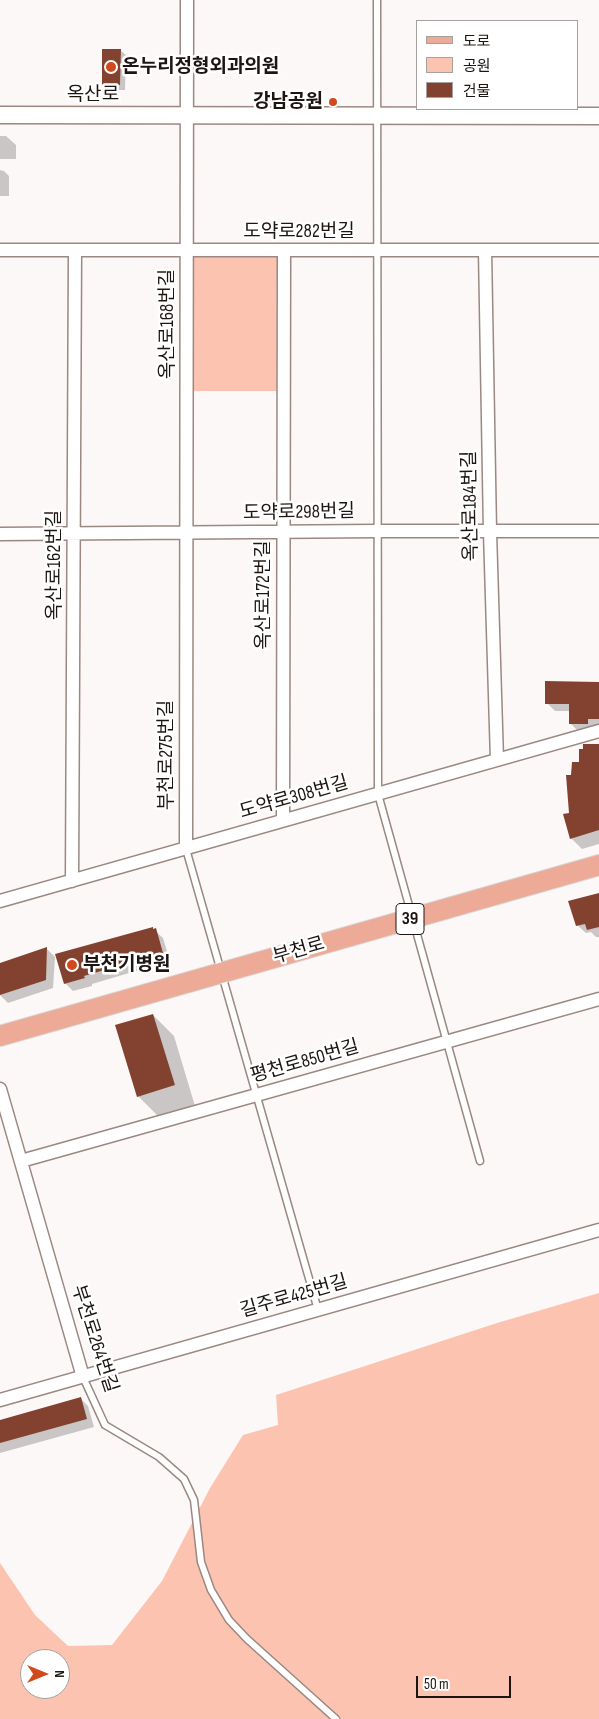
<!DOCTYPE html>
<meta charset="utf-8">
<style>
body{margin:0}
#map{position:relative;width:599px;height:1719px;overflow:hidden;background:#fcf8f7;font-family:"Sofia Sans Condensed","Noto Sans KR",sans-serif}
canvas{display:block}
.legend{position:absolute;left:416px;top:20px;width:162px;height:90px;box-sizing:border-box;background:#fff;border:1px solid #a4a1a0;margin:0;padding:6px 9px;list-style:none;font-size:15px;color:#1c1512}
.legend li{display:flex;align-items:center;gap:10px;height:25px}
.legend b{width:25px;border:1px solid #a4a1a0}
.north{position:absolute;left:20px;top:1649px;width:50px;height:50px;box-sizing:border-box;background:#fff;border:1px solid #a4a1a0;border-radius:50%;rotate:90deg;font-size:14px;font-weight:700;line-height:20px;text-align:center;color:#1c1512}
.north::after{content:'';display:block;margin:auto;width:18px;height:22px;background:#d1491c;clip-path:polygon(50% 0,100% 100%,50% 72%,0 100%)}
.scale{position:absolute;left:416px;top:1676px;width:95px;height:22px;box-sizing:border-box;border:2px solid #1c1512;border-top:0;padding-left:6px;font-size:15px;line-height:18px;white-space:nowrap;color:#1c1512;-webkit-text-stroke:4px #fff;paint-order:stroke}
</style>
<div id="map">
<canvas width="599" height="1719"></canvas>
<ul class="legend">
<li><b style="height:6px;background:#edaa96"></b>도로</li>
<li><b style="height:14px;background:#fcc3b1"></b>공원</li>
<li><b style="height:14px;background:#82422f"></b>건물</li>
</ul>
<div class="north">N</div>
<div class="scale">50 m</div>
</div>
<script>
const ctx = document.querySelector('canvas').getContext('2d');
ctx.lineJoin = 'round';
function fill(path, color) { ctx.fillStyle = color; ctx.fill(path, 'evenodd'); }
const shape = rows => new Path2D(rows.map(r => 'M' + r).join(''));
function strokePath(path, color, width, dash) { ctx.strokeStyle = color; ctx.lineWidth = width; ctx.lineCap = dash ? 'butt' : 'round'; ctx.setLineDash(dash || []); ctx.stroke(path); }
function drawText(font, color, halo, rows, align = 'center') {
  ctx.font = font + ' "Sofia Sans Condensed","Noto Sans KR",sans-serif'; ctx.lineWidth = 5; ctx.setLineDash([]); ctx.textBaseline = 'middle'; ctx.strokeStyle = halo; ctx.fillStyle = color; for (const [text, x, y, turn = 0] of rows) {
    ctx.save(); ctx.translate(x, y); ctx.rotate((+turn || 0) * Math.PI / 180); ctx.textAlign = isNaN(turn) ? turn : align; if (halo) ctx.strokeText(text, 0, 0); ctx.fillText(text, 0, 0); ctx.restore();
  }
}
fill(shape([
 [187,250,284,250,283,391,186,391],
 [599,1293,599,1719,0,1719,0,1563,35,1615,68,1646,112,1645,162,1581,210,1488,243,1435,278,1425,276,1395,497,1323],
 [30,1659,60,1659,60,1689,30,1689]
]), '#fcc3b1');
fill(shape([
 [120,50,126,55,125,90,108,90,103,85],
 [0,136,6,136,16,145,16,159,0,159],
 [0,170,4,171,9,176,9,196,0,196],
 [599,683,599,726,578,731,570,723,570,711,555,711,547,703],
 [599,745,599,844,582,849,571,838,570,814,573,776,580,763],
 [599,894,599,937,596,937,591,932,586,933,577,925],
 [154,930,163,938,170,961,92,984,92,986,73,991,65,983],
 [47,949,55,957,53,988,8,1003,0,995,0,964],
 [153,1015,174,1036,195,1106,159,1117,138,1096],
 [80,1398,88,1406,94,1427,0,1453,0,1422]
]), '#0003');
fill(shape([
 [102,49,121,49,120,85,102,85],
 [545,681,599,682,599,719,588,719,588,724,569,724,569,704,545,704],
 [583,744,599,744,599,830,570,839,563,814,569,813,566,775,571,775,572,762,579,762,579,749,583,749],
 [599,893,599,927,587,930,585,924,576,926,568,901],
 [153,927,153,929,156,928,163,953,84,976,85,978,64,984,55,954],
 [47,947,46,980,0,995,0,963],
 [153,1014,175,1085,137,1097,115,1025],
 [81,1397,87,1419,0,1443,0,1420]
]), '#82422f');
const service = shape([
 [377,0,378,794,480,1161],
 [186,849,318,1310],
 [83,1377,105,1425,159,1457,184,1479,194,1500,201,1562,211,1590,229,1620,247,1639,336,1719]
]);
const minor = shape([
 [0,250,599,250],
 [485,250,490,532,497,760],
 [0,534,377,531,599,531],
 [283,820,284,250],
 [186,849,187,0],
 [72,881,75,250],
 [0,901,599,731],
 [0,1089,83,1377],
 [21,1161,599,999],
 [0,1400,599,1230]
]);
const tertiary = shape([
 [0,115,599,116]
]);
const primary = shape([
 [0,1036,599,865]
]);
strokePath(service, '#9b8882', 9);
strokePath(minor, '#9b8882', 15);
strokePath(tertiary, '#9b8882', 19);
strokePath(primary, '#d6d5d4', 22);
strokePath(service, '#fff', 6);
strokePath(minor, '#fff', 12);
strokePath(tertiary, '#fff', 16);
strokePath(primary, '#edaa96', 20);
for (const [x, y, r, color] of [
 [111,67,6,"#d1491c"],
 [333,102,5,"#d1491c"],
 [72,965,6,"#d1491c"]
]) { const dot = new Path2D(); dot.arc(x, y, r, 0, 2 * Math.PI); ctx.fillStyle = color; ctx.fill(dot); strokePath(dot, '#fff', 2); }
for (const [x, y, w] of [
 [410,919,28]
]) { const box = new Path2D(); box.roundRect(x - w / 2, y - 15.5, w, 31, 4); ctx.fillStyle = '#fff'; ctx.fill(box); strokePath(box, '#1c1512', 1); }
drawText('bold 18px', '#1c1512', null, [
 ["39",410,919]
]);
drawText('bold 19px', '#1c1512', '#fff', [
 ["온누리정형외과의원",122,67],
 ["강남공원",323,102,"right"],
 ["부천기병원",83,965]
], 'left');
drawText('19px', '#1c1512', '#fff', [
 ["옥산로",93,95],
 ["도약로282번길",299,232],
 ["옥산로168번길",168,324,-90],
 ["옥산로184번길",471,506,-91],
 ["도약로298번길",299,513,-1],
 ["옥산로162번길",55,565,-90],
 ["옥산로172번길",264,595,-90],
 ["부천로275번길",167,755,-90],
 ["도약로308번길",294,798,-16],
 ["부천로",299,951,-16],
 ["평천로850번길",305,1062,-16],
 ["길주로425번길",294,1297,-16],
 ["부천로264번길",94,1339,72]
]);
</script>
